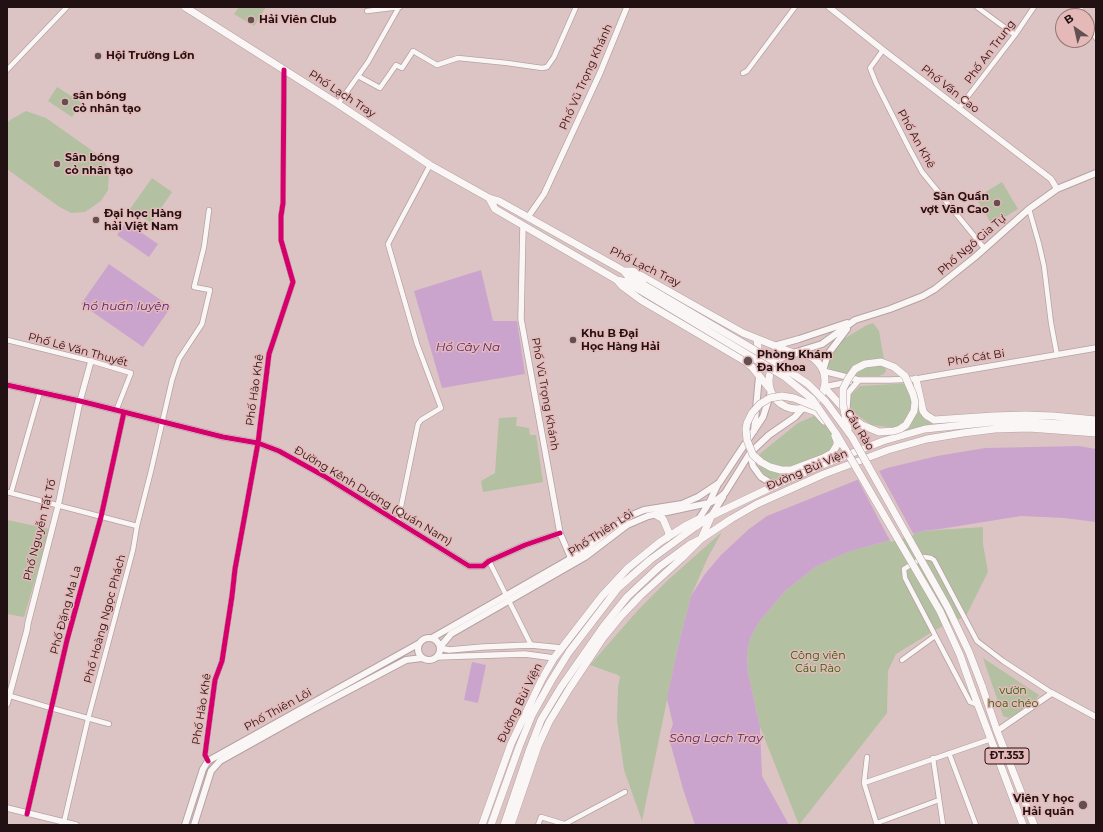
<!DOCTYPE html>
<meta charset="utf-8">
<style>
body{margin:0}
#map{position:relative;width:1103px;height:832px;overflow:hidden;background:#dcc4c4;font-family:Montserrat,sans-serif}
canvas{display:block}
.frame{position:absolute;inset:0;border:8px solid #211112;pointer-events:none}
.north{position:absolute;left:1055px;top:8px;width:40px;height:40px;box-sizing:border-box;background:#e6b9b9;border:1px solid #977676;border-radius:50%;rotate:326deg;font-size:11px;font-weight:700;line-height:16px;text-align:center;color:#211112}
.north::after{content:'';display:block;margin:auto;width:14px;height:18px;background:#625050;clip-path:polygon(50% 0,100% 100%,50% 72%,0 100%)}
</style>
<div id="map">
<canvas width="1103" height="832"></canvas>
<div class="frame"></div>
<div class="north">B</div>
</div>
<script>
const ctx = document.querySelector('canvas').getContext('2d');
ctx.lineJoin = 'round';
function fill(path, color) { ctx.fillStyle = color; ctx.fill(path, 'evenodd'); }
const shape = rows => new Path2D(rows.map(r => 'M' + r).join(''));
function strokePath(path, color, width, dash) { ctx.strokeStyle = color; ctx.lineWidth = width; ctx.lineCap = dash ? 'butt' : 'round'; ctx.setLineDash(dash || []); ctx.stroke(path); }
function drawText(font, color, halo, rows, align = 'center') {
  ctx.font = font + ' Montserrat,sans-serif'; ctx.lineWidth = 3; ctx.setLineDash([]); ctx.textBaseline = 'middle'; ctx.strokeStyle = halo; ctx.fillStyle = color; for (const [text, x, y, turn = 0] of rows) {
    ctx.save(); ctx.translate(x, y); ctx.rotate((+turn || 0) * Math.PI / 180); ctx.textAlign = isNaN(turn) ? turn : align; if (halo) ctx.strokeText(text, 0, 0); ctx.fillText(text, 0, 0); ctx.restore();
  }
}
fill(shape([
 [239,7,266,7,254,26,234,14],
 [57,87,82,103,72,117,48,101],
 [26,111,46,118,104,159,109,172,108,190,101,201,85,212,71,213,58,206,7,169,7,123,10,120],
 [152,178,172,192,151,223,130,209],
 [1002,182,1018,209,992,225,976,198],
 [873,323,879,331,886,371,884,374,879,376,854,376,842,374,831,370,827,365,828,358,839,342,867,325],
 [911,383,913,384,920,413,925,420,935,423,903,432,889,427,872,425,858,416,851,409,849,403,851,395,860,386],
 [814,416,822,417,842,444,840,450,831,458,779,480,770,478,761,471,758,464,758,456,762,452,798,423],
 [517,417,516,426,529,428,530,435,536,435,543,482,483,492,481,481,495,473,499,418],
 [7,520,50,529,24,617,7,614],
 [983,527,983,544,988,572,966,616,937,629,896,654,888,671,887,713,799,825,760,727,748,673,747,655,750,638,759,622,785,591,814,568,834,558,851,551,923,531],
 [722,532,708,557,691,596,678,647,642,821,624,770,617,720,618,688,620,677,618,675,590,665,639,609,668,580],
 [983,658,1039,695,1032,705,1009,718,1003,716]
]), '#b3c0a1');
fill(shape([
 [126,222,158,244,149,257,117,235],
 [109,264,171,307,143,347,81,304],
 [481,270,493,321,517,321,525,374,442,388,414,291],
 [1079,446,1096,449,1096,522,1064,518,1021,516,940,529,923,531,851,551,834,558,814,568,785,591,759,622,750,638,747,655,748,673,760,727,762,776,789,825,695,825,683,789,670,742,670,732,673,724,667,699,678,647,691,596,705,574,721,555,749,529,767,516,887,468,937,456,985,448],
 [472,662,486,665,478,703,464,700]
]), '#cba4ce');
fill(shape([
 [878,469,914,535,891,542,887,535,857,478]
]), '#dcc4c4');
const minor = shape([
 [977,7,1015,35],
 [1080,7,1084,16],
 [367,11,400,7],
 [1087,21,1096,38],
 [883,50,870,68,876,83,909,148,922,172,984,248],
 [7,70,67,7],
 [743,73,747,71,795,7],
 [358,76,380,88,396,65,402,68,413,51,437,65,458,58,507,63,542,68,547,67,554,57,576,7],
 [338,104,368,62,399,7],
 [959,108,1015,35,1034,7],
 [1029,209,1039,244,1044,266,1051,323,1057,355],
 [7,340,91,361,131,373,116,411],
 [7,492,137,526],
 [11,493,40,392],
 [398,521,418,424,421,420,441,408,417,344,388,244,430,165],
 [489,561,531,645],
 [902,660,935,636],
 [7,695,51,708,109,724],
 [978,705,970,702,905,578,904,569,924,557,931,558,934,560,977,641,1003,661,1052,693],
 [949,753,976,825],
 [867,757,864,783,877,825],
 [933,758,943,825],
 [208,761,205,755,206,747,215,680,222,661,232,596,235,569,258,443,269,354,293,282,281,240,281,216,283,203,284,70],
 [864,783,991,739],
 [27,814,67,640,101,517,124,412],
 [64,822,88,719,133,550,137,526,151,471,172,380,179,359,202,324,210,290,194,287,204,247,209,210],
 [877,823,939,800],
 [538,825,541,817,564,824],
 [563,825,625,792]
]);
const tertiary = shape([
 [829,7,883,50,1051,179,1057,189],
 [528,217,544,194,600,73,627,7],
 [523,225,521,319,560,533,572,561],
 [823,371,859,380,890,380,916,379,1096,348],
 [7,385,80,401,223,437,258,443,279,451,324,476,469,566,483,566,489,561,525,545,560,533],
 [824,387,849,382],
 [847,407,848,393,859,380],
 [440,648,449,650,483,647,531,645,562,648],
 [437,657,525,654,554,658],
 [7,704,27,630,28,623,58,506,80,401,91,361],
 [997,731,1052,693,1096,717],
 [7,808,76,825]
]);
const secondary = shape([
 [774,346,799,339,847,323],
 [793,353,822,344,855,320,890,309,923,296,935,289,975,257,1029,209,1057,189,1096,173],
 [823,371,828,354,847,329],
 [754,431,759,376],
 [750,453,753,466,761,477,771,483,778,484],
 [711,516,723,497],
 [697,522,709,503,718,484],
 '418 649a11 11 0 1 1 22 0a11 11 0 1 1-22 0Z',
 [432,638,582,552,612,528,632,515,644,510,682,504,698,497,719,483,763,417,771,392],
 [440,647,451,634,585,557,627,525,648,516,709,503,718,499,725,493,750,453,769,435,795,417,802,409],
 [185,825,203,769,208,761,418,644],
 [194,825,211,771,220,761,306,713,406,660,422,658]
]);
const primary = shape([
 [185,7,338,104,430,165,489,198,499,201,624,271,633,271,743,333,793,353],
 [489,198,495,209,617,280,622,286,641,300,743,360,752,367,769,388],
 [624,271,628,276,644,285],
 [617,280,626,282,640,290],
 '769 381a28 28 0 1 1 56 0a28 28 0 1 1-56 0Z',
 [747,359,754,356,756,354,758,348,757,339],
 [916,379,923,411,926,415,934,420,993,416,1025,415,1053,416,1096,420],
 [824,387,846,411],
 [805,408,816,412,824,421],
 [656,515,663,519,669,533,667,538],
 [982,686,997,731,1034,825],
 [972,689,1023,825],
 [482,825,511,744,542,679,554,658,602,596,628,568,660,542,685,526,701,518],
 [491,825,519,747,532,715,551,681,569,652,618,588,650,560,695,527,711,516,778,484,817,467,883,441,925,429,993,422,1029,422,1096,426],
 [504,825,529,751,541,720,561,687,603,627,627,597,659,567,689,545,701,539,731,519,757,504,824,474,888,450,927,439,963,433,995,429,1029,428,1096,433],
 [511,825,538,746,549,722,569,689,603,638,621,616,640,596,682,558,701,539,711,517]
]);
strokePath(minor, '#b5a2a2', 6);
strokePath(tertiary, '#b5a2a2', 7);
strokePath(secondary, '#b5a2a2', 8);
strokePath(primary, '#b5a2a2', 8);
strokePath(minor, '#faf6f6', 4.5);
strokePath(tertiary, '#faf6f6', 5.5);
strokePath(secondary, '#faf6f6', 6);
strokePath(primary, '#faf6f6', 7);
const primaryBridge = shape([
 [644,285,775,362,808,384,826,402,852,437,948,608,969,652,982,686],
 [640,290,785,377,812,399,837,435,940,611,960,655,972,689],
 [816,407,794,398,782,396,770,398,760,404,752,413,747,423,746,429,747,440,753,455,761,462,770,467,781,470,791,470,823,458,832,453,837,445,837,441,835,436],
 [848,429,843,405,843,389,848,379,855,369,865,364,881,362,894,367,905,376,913,394,915,402,914,411,906,425,900,429,894,431,879,432,862,425,850,416]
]);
strokePath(primaryBridge, '#b5a2a2', 8, []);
strokePath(primaryBridge, '#faf6f6', 7);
strokePath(shape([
 [7,385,80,401,223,437,258,443,279,451,324,476,469,566,483,566,489,561,525,545,560,533],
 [208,761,205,755,206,747,215,680,222,661,232,596,235,569,258,443,269,354,293,282,281,240,281,216,283,203,284,70],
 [27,814,67,640,101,517,124,412]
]), '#d6006c', 5);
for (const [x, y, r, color] of [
 [251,20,4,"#625050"],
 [98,56,4,"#625050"],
 [65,102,4,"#625050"],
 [57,164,4,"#625050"],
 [997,203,4,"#625050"],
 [96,220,4,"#625050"],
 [573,340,4,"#625050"],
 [748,361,5,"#625050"],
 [1083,805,5,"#625050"]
]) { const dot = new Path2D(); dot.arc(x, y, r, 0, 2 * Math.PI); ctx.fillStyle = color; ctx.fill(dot); strokePath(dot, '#e6b9b9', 1.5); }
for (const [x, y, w] of [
 [1007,756,44]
]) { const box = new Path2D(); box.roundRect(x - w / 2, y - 8, w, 16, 3); ctx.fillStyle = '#e6b9b9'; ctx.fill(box); strokePath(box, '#211112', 1); }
drawText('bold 10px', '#211112', null, [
 ["ĐT.353",1007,756]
]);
drawText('bold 11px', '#211112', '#e6b9b9', [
 ["Hải Viên Club",259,20],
 ["Hội Trường Lớn",106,56],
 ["sân bóng",73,96],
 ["cỏ nhân tạo",73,109],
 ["Sân bóng",65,158],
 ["cỏ nhân tạo",65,171],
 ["Sân Quần",989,197,"right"],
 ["vợt Văn Cao",989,210,"right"],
 ["Đại học Hàng",104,214],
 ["hải Việt Nam",104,227],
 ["Khu B Đại",581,334],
 ["Học Hàng Hải",581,347],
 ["Phòng Khám",757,355],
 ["Đa Khoa",757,368],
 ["Viên Y học",1074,799,"right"],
 ["Hải quân",1074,812,"right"]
], 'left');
drawText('11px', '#211112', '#e6b9b9', [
 ["Phố An Trung",990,52,-53],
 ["Phố Vũ Trọng Khánh",586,77,-66],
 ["Phố Văn Cao",950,89,38],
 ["Phố Lạch Tray",342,94,33],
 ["Phố An Khê",916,139,61],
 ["Phố Ngô Gia Tự",972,245,-41],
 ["Phố Lạch Tray",645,267,26],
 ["Phố Lê Văn Thuyết",78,350,15],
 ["Phố Cát Bi",976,358,-9],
 ["Phố Hào Khê",255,390,-82],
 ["Phố Vũ Trọng Khánh",545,394,80],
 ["Cầu Rào",859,430,58],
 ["Đường Bùi Viện",807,470,-23],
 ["Đường Kênh Dương (Quán Nam)",373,496,31],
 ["Phố Nguyễn Tất Tố",40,530,-76],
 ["Phố Thiên Lôi",601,533,-33],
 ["Phố Đặng Ma La",66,610,-75],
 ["Phố Hoàng Ngọc Phách",105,619,-75],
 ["Đường Bùi Viện",520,703,-64],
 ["Phố Hào Khê",202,709,-81],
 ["Phố Thiên Lôi",278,710,-29]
]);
drawText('11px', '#245d04', '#e6b9b9', [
 ["Công viên",818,656],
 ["Cầu Rào",818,669],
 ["vườn",1013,691],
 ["hoa chéo",1013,704]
]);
drawText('italic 12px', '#5b236b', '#e6b9b9', [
 ["hồ huấn luyện",126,306],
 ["Hồ Cây Na",468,347],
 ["Sông Lạch Tray",716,738]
]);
</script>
